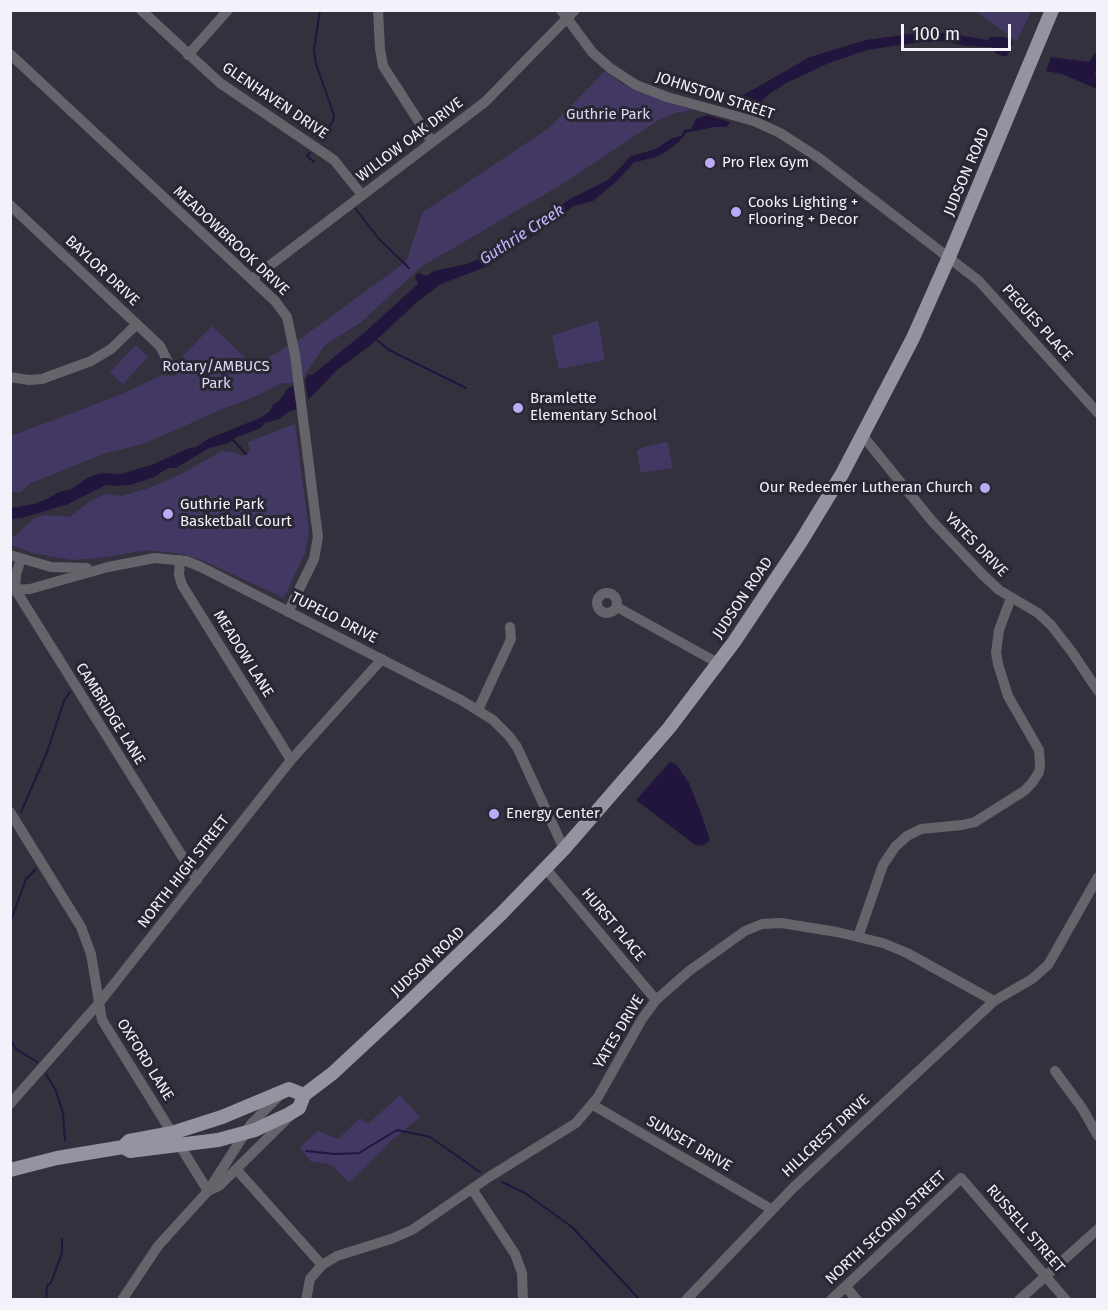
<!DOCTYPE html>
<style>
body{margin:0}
#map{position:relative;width:1108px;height:1310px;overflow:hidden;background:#33313d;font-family:"Fira Sans",sans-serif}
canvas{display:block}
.frame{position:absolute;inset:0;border:12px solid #f3f1f9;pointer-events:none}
.scale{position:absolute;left:901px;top:24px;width:110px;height:27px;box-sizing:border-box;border:3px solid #f3f1f9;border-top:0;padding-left:8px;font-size:18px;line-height:21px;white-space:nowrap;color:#f3f1f9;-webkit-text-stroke:4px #292733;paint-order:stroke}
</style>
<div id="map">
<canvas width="1108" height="1310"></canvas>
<div class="frame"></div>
<div class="scale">100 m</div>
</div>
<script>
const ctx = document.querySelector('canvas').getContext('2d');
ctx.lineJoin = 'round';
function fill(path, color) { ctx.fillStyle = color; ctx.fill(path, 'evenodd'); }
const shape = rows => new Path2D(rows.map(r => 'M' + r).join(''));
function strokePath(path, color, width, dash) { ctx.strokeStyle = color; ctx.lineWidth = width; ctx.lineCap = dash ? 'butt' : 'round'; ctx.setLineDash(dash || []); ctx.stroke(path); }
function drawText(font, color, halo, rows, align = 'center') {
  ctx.font = font + ' "Fira Sans",sans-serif'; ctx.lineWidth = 6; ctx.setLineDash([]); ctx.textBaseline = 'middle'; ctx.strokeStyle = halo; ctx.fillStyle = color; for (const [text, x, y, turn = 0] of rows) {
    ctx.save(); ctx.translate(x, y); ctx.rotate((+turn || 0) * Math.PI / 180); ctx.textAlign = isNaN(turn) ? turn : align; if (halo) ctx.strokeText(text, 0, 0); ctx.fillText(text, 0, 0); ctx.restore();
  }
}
fill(shape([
 [975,11,1031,11,1017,41],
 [605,71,621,83,638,92,692,110,675,113,657,121,564,183,421,267,360,323,325,345,302,379,297,341,406,262,423,212,549,128],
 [598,320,605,360,559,369,552,336],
 [212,326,254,366,288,346,294,383,281,383,257,396,225,408,143,444,106,453,29,484,21,492,11,492,11,436,120,395,162,375,174,376,181,368,183,356],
 [136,345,148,357,123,384,110,372],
 [295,424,309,531,305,553,284,598,204,561,182,554,147,550,99,558,71,560,32,553,11,545,11,539,35,518,45,515,69,517,89,502,105,494,121,496,146,489,179,475,222,451,233,452,244,456,250,452,248,442],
 [666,442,668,444,673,468,641,473,637,451,641,448],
 [400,1095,420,1117,391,1141,349,1183,332,1165,310,1161,300,1147,318,1131,338,1139,360,1118,368,1124]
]), '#433863');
fill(shape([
 [925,32,947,33,988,40,990,37,1004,37,1013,42,1007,56,1002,56,994,52,996,51,991,47,965,46,946,41,921,42,867,50,829,63,786,83,768,95,753,109,749,110,724,103,727,101,733,101,810,57,866,40],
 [1096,52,1098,63,1095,74,1097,76,1097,89,1062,74,1046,71,1051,57,1089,62],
 [707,115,730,122,727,127,714,127,686,133,679,142,664,153,654,158,634,162,619,179,593,201,573,206,553,222,488,266,441,284,417,302,371,345,337,370,308,400,305,379,309,374,312,375,365,332,418,284,415,277,418,273,426,276,434,271,467,264,483,257,572,198,608,180,631,156,656,149,672,138,681,136,684,130,691,129,696,119],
 [293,386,297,409,288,412,279,419,265,423,261,428,237,437,228,443,209,448,176,468,168,468,154,477,130,485,118,486,106,485,68,504,22,518,11,519,11,508,34,504,49,498,59,492,72,489,87,478,97,474,105,473,121,474,154,464,189,448,196,447,208,439,260,418,269,412,273,405,279,401,288,388],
 [670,762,676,764,689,783,701,813,710,840,703,846,695,845,636,800]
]), '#22153d');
strokePath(shape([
 [320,10,314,50,316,64,334,115,333,121,320,139],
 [310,153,307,156,314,162],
 [355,208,379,239,409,268],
 [377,340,389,350,466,388],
 [232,439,246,454],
 [21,812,47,752,64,701,70,692],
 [10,923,26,879,36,869],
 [10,1039,16,1049,37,1062],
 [46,1074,56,1091,63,1113,65,1140],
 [306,1151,335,1154,359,1153,397,1130,430,1137,480,1172],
 [502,1182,525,1193,572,1227,640,1300],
 [46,1300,47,1286,51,1283,62,1253,62,1239]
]), '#22153d', 2);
strokePath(shape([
 [141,10,220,83,334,160,362,195],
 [378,10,380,49,383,66,432,142],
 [561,10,592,52,610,68,636,85,667,97,754,121,780,133,819,158,979,281,1098,413],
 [10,54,275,301,287,317,295,355,318,537,314,559,288,612],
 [188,55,228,10],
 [10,205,160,346,168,362],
 [252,279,485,102,575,10],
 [10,377,29,380,42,379,91,361,111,349,137,324],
 [863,436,932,521,982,574,999,590,1038,613,1051,625,1072,652,1098,691],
 [10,555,51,567,87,568],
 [21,559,16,574,15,589,197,880],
 [180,560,179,575,182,585,291,760],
 [10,590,30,589,108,567,155,558,186,561,201,567,461,700,493,720,509,736,517,747,564,849],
 '597 603a10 10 0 1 1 20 0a10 10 0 1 1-20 0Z',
 [617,607,718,663],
 [478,710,511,639,510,627],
 [10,812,81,927,91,954,102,1020,208,1191],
 [546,869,656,1000],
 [858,937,883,865,895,847,907,836,921,829,962,825,975,822,1024,791,1032,783,1039,772,1040,766,1039,750,1008,696,998,664,996,653,999,630,1011,598],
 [1055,1071,1082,1108,1098,1136],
 [10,1104,99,1003,291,760,382,659],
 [593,1105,771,1209],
 [237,1170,322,1265,337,1256,391,1239,412,1230,489,1177,576,1123,598,1097,642,1019,656,1000,689,971,745,931,762,924,781,923,837,932,883,943,907,953,994,1001,1032,979,1048,965,1098,877],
 [472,1189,515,1254,522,1273,523,1300],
 [208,1191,219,1186,291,1115],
 [846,1287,857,1300],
 [122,1300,158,1246,208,1191,251,1124,279,1096],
 [306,1300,310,1279,322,1265],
 [686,1300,793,1188,994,1001],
 [831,1300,961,1178,1066,1300],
 [1019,1300,1098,1229]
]), '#65646a', 10);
strokePath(shape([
 [123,1147,129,1141,172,1133,222,1117,289,1089,304,1095],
 [10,1170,57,1158,123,1147,130,1151,218,1140,255,1130,289,1114,299,1108,304,1095,333,1073,406,1005,501,914,564,849,669,728,734,642,800,543,842,474,913,338,949,257,1052,10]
]), '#9693a0', 14);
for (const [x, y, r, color] of [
 [710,163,6,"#bcaaf6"],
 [736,212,6,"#bcaaf6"],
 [518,408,6,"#bcaaf6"],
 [985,488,6,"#bcaaf6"],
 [168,514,6,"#bcaaf6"],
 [494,814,6,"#bcaaf6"]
]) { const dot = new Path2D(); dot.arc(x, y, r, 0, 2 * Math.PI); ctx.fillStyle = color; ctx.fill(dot); strokePath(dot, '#292733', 2); }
drawText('15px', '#f3f1f9', '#292733', [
 ["JOHNSTON STREET",715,96,18],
 ["GLENHAVEN DRIVE",275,101,34],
 ["WILLOW OAK DRIVE",410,140,-37],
 ["JUDSON ROAD",967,172,-67],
 ["MEADOWBROOK DRIVE",231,241,43],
 ["BAYLOR DRIVE",102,271,43],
 ["PEGUES PLACE",1037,323,48],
 ["YATES DRIVE",976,545,46],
 ["JUDSON ROAD",743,598,-56],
 ["TUPELO DRIVE",334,618,27],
 ["MEADOW LANE",243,654,58],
 ["CAMBRIDGE LANE",110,714,58],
 ["NORTH HIGH STREET",184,872,-52],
 ["HURST PLACE",613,925,50],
 ["JUDSON ROAD",428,962,-43],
 ["YATES DRIVE",619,1032,-59],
 ["OXFORD LANE",145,1060,58],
 ["HILLCREST DRIVE",826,1136,-43],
 ["SUNSET DRIVE",689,1144,30],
 ["NORTH SECOND STREET",886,1228,-43],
 ["RUSSELL STREET",1025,1229,49]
]);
drawText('15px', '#ddd7f6', '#292733', [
 ["Guthrie Park",608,115],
 ["Rotary/AMBUCS",216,367],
 ["Park",216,384]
]);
drawText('15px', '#f3f1f9', '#292733', [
 ["Pro Flex Gym",722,163],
 ["Cooks Lighting +",748,203],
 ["Flooring + Decor",748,220],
 ["Bramlette",530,399],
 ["Elementary School",530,416],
 ["Our Redeemer Lutheran Church",973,488,"right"],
 ["Guthrie Park",180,505],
 ["Basketball Court",180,522],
 ["Energy Center",506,814]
], 'left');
drawText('italic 16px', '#c4b3fd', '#292733', [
 ["Guthrie Creek",522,235,-33]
]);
</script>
